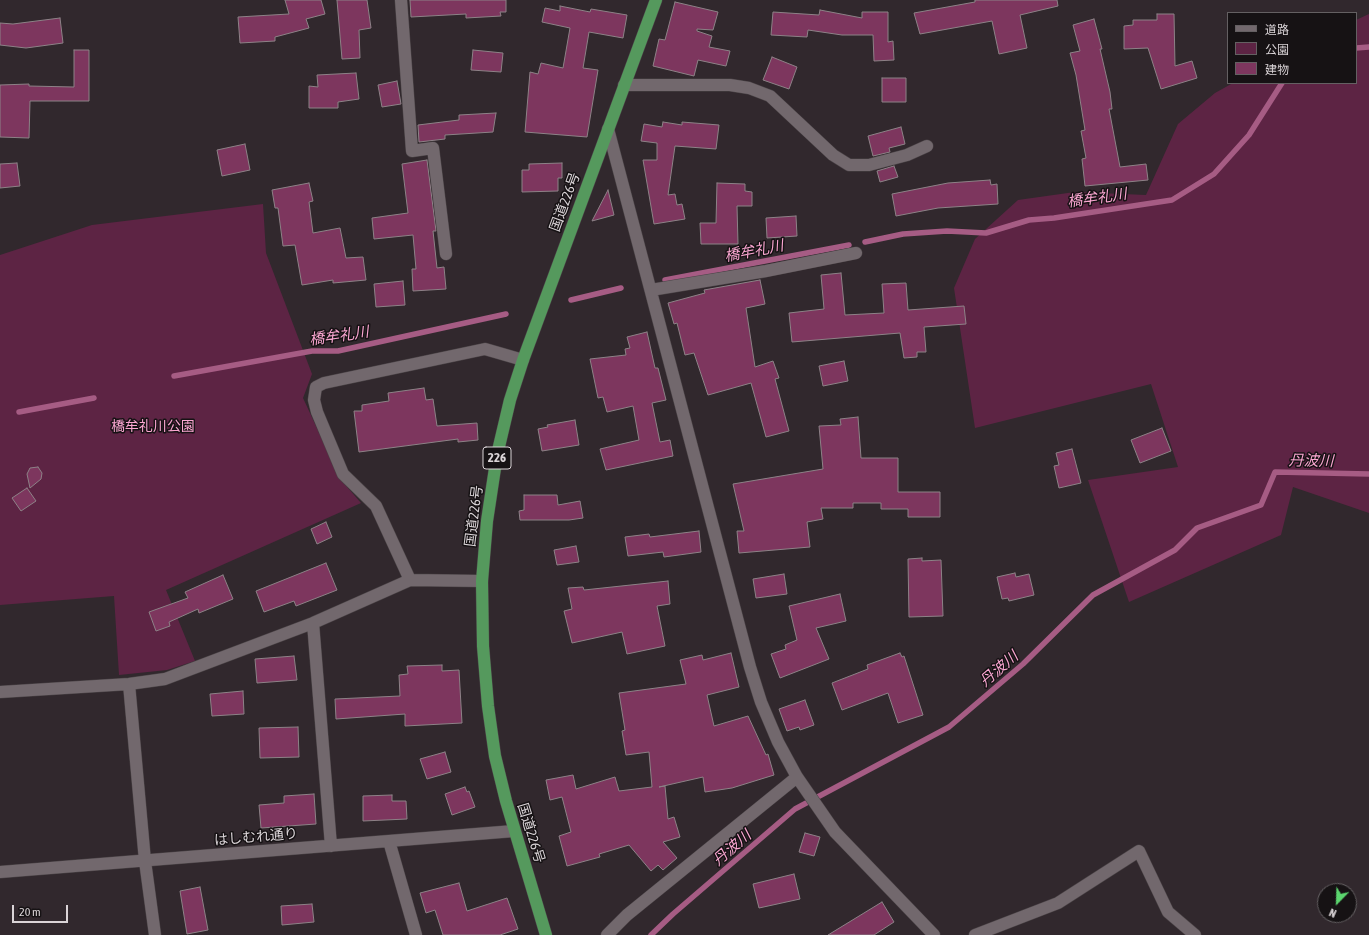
<!DOCTYPE html>
<meta charset="utf-8">
<style>
body{margin:0}
#map{position:relative;width:1369px;height:935px;overflow:hidden;background:#31282d;font-family:"Asap Condensed","Noto Sans JP",sans-serif}
canvas{display:block}
.legend{position:absolute;left:1227px;top:12px;width:130px;height:72px;box-sizing:border-box;background:#161214;border:1px solid #646062;margin:0;padding:5px 7px;list-style:none;font-size:12px;color:#dad4d7}
.legend li{display:flex;align-items:center;gap:8px;height:20px}
.legend b{width:20px;border:1px solid #646062}
.north{position:absolute;left:1317px;top:883px;width:40px;height:40px;box-sizing:border-box;background:#161214;border:1px solid #646062;border-radius:50%;rotate:203deg;font-size:11px;font-weight:700;line-height:16px;text-align:center;color:#dad4d7}
.north::after{content:'';display:block;margin:auto;width:14px;height:18px;background:#5bd56e;clip-path:polygon(50% 0,100% 100%,50% 72%,0 100%)}
.scale{position:absolute;left:12px;top:905px;width:56px;height:18px;box-sizing:border-box;border:2px solid #dad4d7;border-top:0;padding-left:5px;font-size:12px;line-height:14px;white-space:nowrap;color:#dad4d7;-webkit-text-stroke:3px #161214;paint-order:stroke}
</style>
<div id="map">
<canvas width="1369" height="935"></canvas>
<ul class="legend">
<li><b style="height:5px;background:#72686d"></b>道路</li>
<li><b style="height:11px;background:#5d2444"></b>公園</li>
<li><b style="height:11px;background:#7d365e"></b>建物</li>
</ul>
<div class="north">N</div>
<div class="scale">20 m</div>
</div>
<script>
const ctx = document.querySelector('canvas').getContext('2d');
ctx.lineJoin = 'round';
function fill(path, color) { ctx.fillStyle = color; ctx.fill(path, 'evenodd'); }
const shape = rows => new Path2D(rows.map(r => 'M' + r).join(''));
function strokePath(path, color, width, dash) { ctx.strokeStyle = color; ctx.lineWidth = width; ctx.lineCap = dash ? 'butt' : 'round'; ctx.setLineDash(dash || []); ctx.stroke(path); }
function drawText(font, color, halo, rows, align = 'center') {
  ctx.font = font + ' "Asap Condensed","Noto Sans JP",sans-serif'; ctx.lineWidth = 3; ctx.setLineDash([]); ctx.textBaseline = 'middle'; ctx.strokeStyle = halo; ctx.fillStyle = color; for (const [text, x, y, turn = 0] of rows) {
    ctx.save(); ctx.translate(x, y); ctx.rotate((+turn || 0) * Math.PI / 180); ctx.textAlign = isNaN(turn) ? turn : align; if (halo) ctx.strokeText(text, 0, 0); ctx.fillText(text, 0, 0); ctx.restore();
  }
}
fill(shape([
 [1369,14,1369,513,1293,487,1281,535,1129,602,1088,480,1178,467,1151,384,975,428,954,288,975,239,1018,200,1075,192,1146,195,1178,124,1215,93,1233,83,1356,83,1356,20],
 [263,204,266,253,312,374,303,398,341,480,361,503,166,590,195,661,167,670,119,675,114,596,0,605,0,255,92,225]
]), '#5d2444');
strokePath(shape([
 [1356,48,1369,47],
 [865,242,903,234,947,231,986,233,1029,220,1054,218,1172,200,1214,174,1249,135,1282,83],
 [665,280,849,245],
 [571,300,621,288],
 [174,376,312,351,338,351,506,314],
 [19,412,94,398],
 [651,935,673,914,795,809,949,727,1023,664,1093,595,1175,550,1197,528,1261,505,1275,472,1369,474]
]), '#a65c84', 5.5);
const building = shape([
 [285,0,321,0,325,14,306,19,309,28,275,37,275,41,240,43,238,17,289,14,285,0],
 [337,0,367,0,371,28,359,30,360,58,342,59,337,0],
 [410,0,506,0,506,12,500,12,501,16,466,18,466,14,411,17,410,0],
 [975,0,1057,0,1058,6,1020,15,1027,48,999,54,992,21,920,34,914,13,975,2,975,0],
 [675,2,718,12,713,30,697,29,697,31,712,36,709,47,730,51,726,66,698,60,694,76,653,66,659,39,665,40,675,2],
 [560,6,590,12,591,9,627,15,623,38,589,32,583,68,598,70,587,137,525,132,530,72,538,74,541,63,563,68,570,28,542,22,545,8,560,11,560,6],
 [820,10,862,18,862,12,888,12,888,42,893,41,894,60,874,61,873,35,842,35,808,30,807,37,771,35,773,12,819,15,820,10],
 [1157,14,1174,14,1175,66,1192,61,1197,78,1161,89,1148,48,1124,49,1124,26,1133,25,1133,20,1157,20,1157,14],
 [60,18,63,43,26,48,0,45,0,23,13,24,60,18],
 [1094,19,1102,49,1100,49,1110,92,1112,109,1109,109,1120,167,1146,164,1148,180,1085,186,1082,159,1086,158,1081,131,1085,130,1076,75,1070,53,1080,51,1073,25,1094,19],
 [74,50,89,50,89,101,30,101,29,138,0,137,0,85,29,84,29,86,74,87,74,50],
 [473,50,503,53,501,72,471,70,473,50],
 [772,57,797,67,789,89,763,80,772,57],
 [356,73,359,99,338,102,338,108,309,108,309,86,318,87,317,75,356,73],
 [882,78,906,78,906,102,882,102,882,78],
 [397,81,401,104,382,107,378,85,397,81],
 [496,113,493,132,445,135,445,139,419,142,418,125,459,120,459,115,496,113],
 [663,122,682,125,682,122,719,125,716,149,675,146,668,195,675,194,677,205,682,204,685,219,654,224,643,160,657,160,657,143,641,141,644,124,662,127,663,122],
 [901,127,905,144,889,148,890,152,873,156,868,136,901,127],
 [245,144,250,170,222,176,217,150,245,144],
 [427,160,436,231,433,231,437,268,444,267,446,289,413,291,412,269,416,269,413,235,374,239,372,218,408,213,402,164,427,160],
 [17,163,20,186,0,188,0,164,17,163],
 [562,163,562,178,558,178,558,191,522,192,522,170,529,170,529,164,562,163],
 [894,166,898,177,880,182,877,171,894,166],
 [990,180,991,185,997,184,998,204,938,208,896,216,892,194,948,183,990,180],
 [309,183,313,201,309,202,313,233,340,228,346,258,363,257,366,280,333,283,333,280,302,285,295,245,283,246,278,208,275,208,272,190,309,183],
 [717,183,745,184,745,191,752,192,752,206,737,206,738,244,701,244,700,223,716,223,717,183],
 [608,190,614,215,592,221,608,190],
 [796,216,797,236,767,238,766,218,796,216],
 [841,273,845,315,884,313,882,284,906,283,908,310,964,306,966,324,924,327,926,352,917,352,917,357,904,358,900,333,792,342,789,313,824,309,821,275,841,273],
 [760,280,765,304,746,308,755,367,773,361,779,378,775,379,789,431,766,437,751,383,708,395,694,353,685,355,677,323,674,324,668,303,705,293,704,290,760,280],
 [403,281,405,305,376,307,374,284,403,281],
 [647,332,655,368,658,368,666,400,652,403,660,442,670,440,673,456,606,470,600,449,639,440,633,406,607,412,603,397,598,398,590,359,626,355,625,349,630,348,627,337,647,332],
 [844,361,848,381,823,386,819,366,844,361],
 [424,388,426,400,433,399,437,426,477,423,478,440,458,442,458,439,359,452,354,411,362,411,362,405,389,401,388,393,424,388],
 [858,417,861,458,898,458,898,492,940,492,940,517,908,517,908,509,881,509,881,503,853,503,853,508,821,508,823,519,807,522,810,547,739,553,737,531,744,531,733,484,823,469,819,426,841,425,840,419,858,417],
 [575,420,579,445,542,451,538,429,548,427,547,425,575,420],
 [1162,428,1171,451,1140,463,1131,440,1162,428],
 [1072,449,1081,483,1059,488,1054,466,1059,465,1056,453,1072,449],
 [38,467,42,473,41,479,30,488,27,474,30,468,38,467],
 [27,488,36,501,21,511,12,498,27,488],
 [524,495,557,495,558,505,580,501,583,518,569,520,520,520,519,511,524,510,524,495],
 [326,522,332,537,317,544,311,529,326,522],
 [699,531,701,552,664,557,663,552,628,556,625,537,649,534,650,537,699,531],
 [576,546,579,562,557,565,554,550,576,546],
 [922,558,922,561,941,560,943,616,909,617,908,559,922,558],
 [326,563,337,590,296,606,294,601,264,612,256,591,326,563],
 [1015,573,1016,577,1029,574,1034,595,1009,601,1008,598,1002,599,997,577,1015,573],
 [784,574,787,594,756,598,753,579,784,574],
 [223,575,233,599,199,613,198,609,169,622,170,626,156,631,149,612,188,598,185,592,223,575],
 [668,581,670,604,657,606,665,646,627,654,622,632,572,643,564,611,572,609,568,588,583,587,584,590,668,581],
 [840,594,846,621,816,628,829,659,780,678,771,654,786,649,785,645,797,640,789,606,840,594],
 [731,653,739,687,707,695,714,726,748,716,766,755,768,754,774,775,732,788,705,792,703,777,659,787,665,786,668,819,674,817,680,837,663,842,677,858,663,870,658,865,651,871,629,845,599,854,600,857,567,866,559,836,571,832,562,797,550,800,546,780,573,775,576,789,615,777,619,791,652,787,649,752,626,755,622,731,625,730,619,693,686,684,680,660,702,655,703,660,731,653],
 [900,653,902,657,904,656,923,715,898,723,888,693,842,710,832,683,868,669,867,665,900,653],
 [294,656,297,680,257,683,255,659,294,656],
 [442,665,442,671,459,670,462,723,405,726,405,714,336,719,335,699,400,696,399,675,408,674,407,666,442,665],
 [243,691,244,714,212,716,210,694,243,691],
 [805,700,814,725,800,730,799,727,787,731,779,709,805,700],
 [298,727,299,757,260,758,259,728,298,727],
 [445,752,451,772,427,779,420,759,445,752],
 [465,787,467,792,469,791,475,807,452,815,445,794,465,787],
 [314,794,316,824,261,828,259,805,284,803,284,796,314,794],
 [392,795,392,801,406,801,407,819,363,821,363,796,392,795],
 [805,833,820,837,814,856,799,852,805,833],
 [794,874,800,899,759,908,753,884,794,874],
 [459,883,467,911,507,898,518,929,500,935,443,935,435,910,426,913,420,893,459,883],
 [200,887,208,930,187,934,180,891,200,887],
 [882,902,894,922,874,935,828,935,882,902],
 [312,904,314,922,282,925,281,906,312,904]
]);
fill(building, '#7d365e');
strokePath(building, '#8d8287', 1);
const minor = shape([
 [401,0,412,151,433,148,446,254],
 [624,85,730,85,749,88,770,96,833,155,849,165,869,165,907,155,927,146],
 [608,129,750,667,761,702,778,742,797,777,835,832,934,935],
 [651,290,766,271,856,253],
 [410,580,376,506,343,474,317,412,314,400,316,387,324,383,485,349,523,360],
 [313,623,331,846],
 [129,684,145,861,155,935],
 [0,692,129,684,165,679,313,623,410,580,482,581],
 [389,841,416,935],
 [0,872,514,831],
 [607,935,627,915,797,777],
 [975,935,1058,903,1139,851,1168,912,1195,935]
]);
const highway = shape([
 [546,935,506,801,495,756,488,706,483,646,482,581,487,521,497,455,510,400,523,360,656,0]
]);
strokePath(minor, '#4b4447', 13);
strokePath(highway, '#4b4447', 13);
strokePath(minor, '#72686d', 12);
strokePath(highway, '#55995d', 12);
for (const [x, y, w] of [
 [497,458,28]
]) { const box = new Path2D(); box.roundRect(x - w / 2, y - 11, w, 22, 3); ctx.fillStyle = '#161214'; ctx.fill(box); strokePath(box, '#dad4d7', 1); }
drawText('bold 13px', '#dad4d7', null, [
 ["226",497,458]
]);
drawText('14px', '#dad4d7', '#161214', [
 ["国道226号",565,202,-70],
 ["国道226号",474,516,-83],
 ["国道226号",531,833,73],
 ["はしむれ通り",256,837,-5]
]);
drawText('14px', '#faa6d1', '#161214', [
 ["橋牟礼川公園",153,427]
]);
drawText('italic 15px', '#faa6d1', '#161214', [
 ["橋牟礼川",1097,198,-8],
 ["橋牟礼川",754,251,-11],
 ["橋牟礼川",339,336,-8],
 ["丹波川",1311,461,1],
 ["丹波川",999,669,-41],
 ["丹波川",732,848,-41]
]);
</script>
